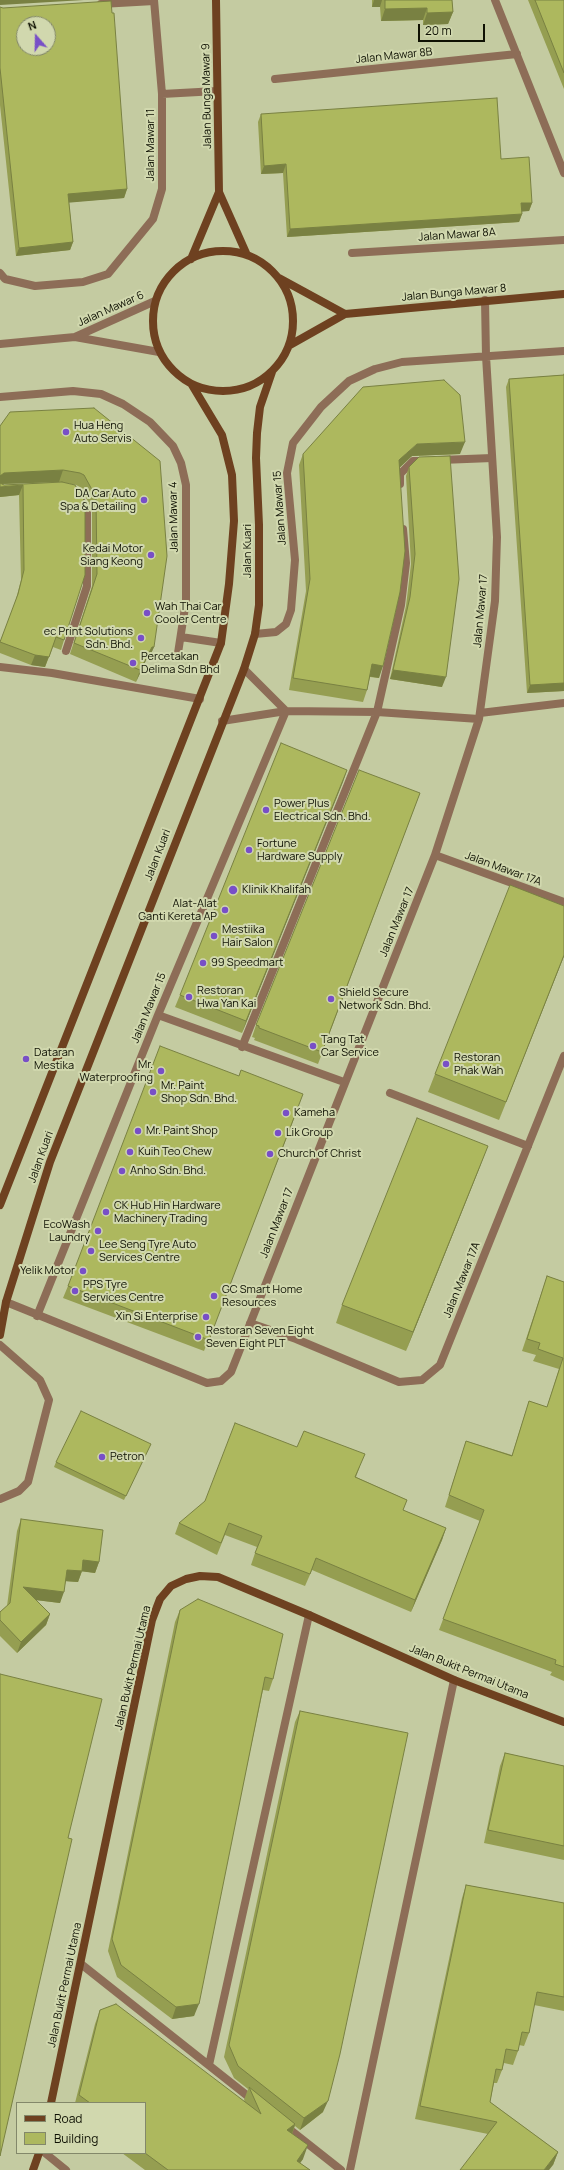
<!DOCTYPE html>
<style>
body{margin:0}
#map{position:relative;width:564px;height:2170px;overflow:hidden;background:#c4cba1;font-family:Manrope,sans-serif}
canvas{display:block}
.legend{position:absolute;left:16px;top:2102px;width:130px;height:52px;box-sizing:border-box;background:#d1d8ae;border:1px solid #83886a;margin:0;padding:5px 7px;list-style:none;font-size:12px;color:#0f1103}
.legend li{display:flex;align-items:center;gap:8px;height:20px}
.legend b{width:20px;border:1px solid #83886a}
.north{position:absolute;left:16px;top:16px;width:40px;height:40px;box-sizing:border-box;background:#d1d8ae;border:1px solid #83886a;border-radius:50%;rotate:340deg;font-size:11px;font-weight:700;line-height:16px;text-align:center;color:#0f1103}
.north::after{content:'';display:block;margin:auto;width:14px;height:18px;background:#784fc7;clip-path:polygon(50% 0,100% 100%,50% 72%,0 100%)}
.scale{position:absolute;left:418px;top:24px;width:67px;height:18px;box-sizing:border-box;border:2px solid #0f1103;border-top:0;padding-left:5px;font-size:12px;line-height:14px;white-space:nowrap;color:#0f1103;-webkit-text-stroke:3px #d1d8ae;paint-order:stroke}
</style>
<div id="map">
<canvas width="564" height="2170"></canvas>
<ul class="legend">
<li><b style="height:5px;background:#6e4120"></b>Road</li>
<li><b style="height:11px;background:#adb85e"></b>Building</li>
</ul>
<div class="north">N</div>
<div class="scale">20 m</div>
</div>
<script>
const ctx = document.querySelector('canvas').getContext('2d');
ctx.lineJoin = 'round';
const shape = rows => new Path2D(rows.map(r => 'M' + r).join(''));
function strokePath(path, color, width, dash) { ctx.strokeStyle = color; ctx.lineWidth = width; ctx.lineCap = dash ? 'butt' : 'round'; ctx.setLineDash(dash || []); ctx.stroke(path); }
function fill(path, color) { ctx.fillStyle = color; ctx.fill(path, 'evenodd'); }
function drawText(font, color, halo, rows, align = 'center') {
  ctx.font = font + ' Manrope,sans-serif'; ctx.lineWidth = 4; ctx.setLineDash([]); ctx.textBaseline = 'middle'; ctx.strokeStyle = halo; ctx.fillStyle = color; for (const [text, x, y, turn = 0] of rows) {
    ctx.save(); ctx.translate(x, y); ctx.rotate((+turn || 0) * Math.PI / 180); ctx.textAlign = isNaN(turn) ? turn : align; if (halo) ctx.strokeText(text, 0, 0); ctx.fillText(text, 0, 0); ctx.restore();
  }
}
strokePath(shape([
 [101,4,154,1],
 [441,460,492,458],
 [400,484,400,474,413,461,425,461],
 [66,651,87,586,87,511,80,499],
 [0,667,52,673,200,699],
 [377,712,401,605,406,563,403,529],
 [390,1093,528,1146],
 [0,1345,40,1380,49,1400,28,1482,19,1491,0,1499],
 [81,1964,254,2101],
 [209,2065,309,1615],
 [284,2125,341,2170]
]), '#8d6d57', 8);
strokePath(shape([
 [495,0,564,173],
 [275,79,517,54],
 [162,94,217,91],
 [352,253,564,240],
 [0,273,5,279,35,286,83,282,108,274,153,219,162,189,162,94,154,0],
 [75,337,155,301],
 [0,344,75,337,159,352],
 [0,397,73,391,101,394,123,404,150,422,173,446,181,463,186,485,186,601,178,653],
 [255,634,276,632,286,624,291,610,295,560,287,473,293,443,321,407,349,381,375,369,402,362,564,351],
 [181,637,221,643],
 [244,669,286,711],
 [480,713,564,703],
 [222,721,286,711,377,712,479,719],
 [435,855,564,902],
 [158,1015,344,1082],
 [242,1047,377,712],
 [6,1302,207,1383,221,1381,231,1372,435,855,479,719,495,601,497,537,486,356,485,300],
 [37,1316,158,1015,286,711],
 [250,1323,296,1339,399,1382,422,1380,440,1365,564,1056],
 [45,2153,66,2170],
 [350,2170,454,1680]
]), '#8d6d57', 8);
strokePath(shape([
 [216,0,219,192,247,255],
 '153 321a70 70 0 1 1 140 0a70 70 0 1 1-140 0Z',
 [191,259,219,192],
 [279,278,345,314],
 [290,345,345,314,564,294],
 [0,1205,221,643,229,584,234,521,232,475,222,435,192,385],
 [0,1335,6,1302,50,1162,244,669,255,634,259,605,259,525,256,458,257,433,260,407,272,372],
 [51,2103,152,1620,160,1599,171,1586,186,1579,200,1576,218,1577,309,1615,454,1680,564,1722],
 [33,2170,39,2153]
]), '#6e4120', 8);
fill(shape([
 [372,0,452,0,453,12,448,24,423,25,423,20,381,21,380,7,372,7],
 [528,0,564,0,564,89],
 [0,7,127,189,124,198,69,202,73,242,70,250,16,256,0,105],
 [261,114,501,159,532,203,529,211,522,211,522,214,519,222,287,237,283,173,261,174,258,122],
 [564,373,564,691,527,693,506,387,509,379,563,375],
 [94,408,154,647,149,658,147,658,136,682,70,654,92,586,92,509,80,487,76,485,59,482,2,484,4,485,62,482,64,640,61,650,53,647,45,667,31,665,0,653,0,642,15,603,21,580,19,495,0,497,0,426],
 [303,454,460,454,412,456,400,467,379,678,370,677,367,690,363,702,289,690,306,591,299,465],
 [409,467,442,687,390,679,406,606,411,564,406,476],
 [347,770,242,1033,175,1007,180,995],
 [420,793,318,1064,254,1040,255,1038,252,1037,256,1025],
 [564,956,499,1120,428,1092,435,1074],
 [299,1106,204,1351,63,1298,68,1286],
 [481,1164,406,1351,336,1323,342,1305],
 [547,1276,564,1282,564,1681,550,1675,552,1672,439,1630,480,1521,445,1507,466,1441,512,1455,529,1401,547,1407,559,1369,533,1361,536,1355,522,1351],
 [297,1447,360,1466,356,1477,407,1500,403,1510,446,1528,442,1540,411,1612,312,1570,305,1586,251,1565,257,1547,225,1535,217,1555,175,1534,179,1523],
 [149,1448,124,1500,54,1467,56,1462],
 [21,1519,99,1562,95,1573,82,1571,78,1582,66,1581,60,1603,36,1600,50,1614,46,1625,17,1653,0,1636,0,1612,7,1606,17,1531],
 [180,1610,273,1679,269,1691,263,1690,194,2016,172,2019,117,1977,108,1951,175,1622],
 [300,1711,323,2112,300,2130,295,2126,292,2134,303,2159,300,2163,310,2170,145,2170,122,2153,145,2153,145,2103,75,2103,95,2024,100,2010,245,2102,244,2100,248,2089,234,2078,224,2057,295,1722],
 [505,1753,564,1766,564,1860,484,1843,500,1766],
 [466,1885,564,1903,564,2011,534,2005,529,2033,524,2046,519,2045,518,2051,513,2065,504,2063,502,2070,497,2083,494,2083,490,2102,558,2152,553,2165,488,2134,415,2119,462,1898]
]), '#959e51');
fill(shape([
 [0,0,84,0,0,5],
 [374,0,382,0,380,7,372,7],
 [427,8,423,20,381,21,385,9],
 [453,12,448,24,423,25,427,13],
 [286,164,283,173,261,174,264,166],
 [127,189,124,198,65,203,68,194],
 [521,203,532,203,529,211,518,212],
 [522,214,519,222,287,237,290,229],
 [73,242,70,250,16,256,19,248],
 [465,442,460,454,412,456,395,472,399,460,417,444],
 [63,470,59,482,0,484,0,476,4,473],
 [23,485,19,495,0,497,0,487],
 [56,637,45,667,31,665,35,655],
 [152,647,154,647,149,658,147,658,136,682,140,670],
 [372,664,383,666,379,678,367,676],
 [393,670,446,677,442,687,390,679],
 [564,683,564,691,527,693,530,685],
 [347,770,343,782,242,1033,246,1021],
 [564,955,564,956,499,1120,506,1102],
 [488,1146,481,1164,406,1351,413,1332],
 [446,1528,442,1540,411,1612,415,1600],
 [83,1560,99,1562,95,1573,79,1571],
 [67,1570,82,1571,78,1582,63,1581],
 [23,1587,64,1592,60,1603,19,1598],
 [50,1614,46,1625,17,1653,21,1642],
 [199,2004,194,2016,172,2019,176,2007],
 [328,2101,323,2112,300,2130,304,2118],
 [295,2124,291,2137,287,2130],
 [308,2145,303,2159,295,2170,297,2161],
 [558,2152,553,2165,549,2170,544,2170]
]), '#798142');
const building = shape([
 [385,0,452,0,453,12,427,13,427,8,385,9,385,0],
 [535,0,564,0,564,73,535,0],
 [111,1,112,13,114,13,127,189,68,194,73,242,19,248,0,68,0,7,3,8,111,1],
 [24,24,48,24,48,48,24,48,24,24],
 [497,98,501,159,529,157,532,203,521,203,522,214,290,229,286,164,264,166,261,114,497,98],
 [564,375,564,683,530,685,509,379,564,375],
 [444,380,460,395,465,442,417,444,399,460,405,551,400,592,383,666,372,664,367,690,293,678,310,579,303,454,363,387,444,380],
 [94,408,160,461,167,556,154,647,152,647,140,670,74,643,97,574,96,497,84,475,80,473,63,470,4,473,0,476,0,426,10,412,94,408],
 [450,456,459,579,446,677,393,670,410,597,415,554,409,467,419,457,450,456],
 [62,482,75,485,85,502,85,575,64,640,56,637,49,657,35,655,0,642,18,594,24,570,23,485,0,487,0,483,4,485,62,482],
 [281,743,347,770,246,1021,180,995,281,743],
 [359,770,420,793,322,1052,259,1028,259,1026,256,1025,359,770],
 [510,885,564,906,564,955,506,1102,435,1074,510,885],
 [160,1046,239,1076,241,1070,303,1094,209,1340,68,1286,160,1046],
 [417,1118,488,1146,413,1332,342,1305,417,1118],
 [547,1276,564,1282,564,1667,555,1664,556,1660,443,1619,484,1510,449,1495,466,1441,512,1456,529,1401,547,1407,563,1358,538,1349,540,1343,527,1339,547,1276],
 [81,1411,151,1444,126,1496,56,1462,81,1411],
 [235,1423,297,1447,304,1431,365,1454,355,1477,407,1500,403,1510,446,1528,415,1600,316,1558,310,1574,255,1553,262,1536,229,1523,221,1543,179,1523,205,1501,235,1423],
 [21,1519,103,1530,99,1562,83,1560,82,1571,67,1570,64,1592,23,1587,50,1614,21,1642,0,1620,0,1612,10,1603,21,1519],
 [198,1599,283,1634,273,1679,265,1677,199,2004,176,2007,121,1965,112,1939,180,1610,198,1599],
 [0,1674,102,1699,68,1838,72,1839,0,2156,0,1674],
 [300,1711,408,1733,340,2054,328,2101,304,2118,238,2066,229,2045,300,1711],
 [505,1753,564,1766,564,1846,488,1830,505,1753],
 [466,1885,564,1903,564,1997,537,1992,529,2033,522,2032,518,2051,506,2049,502,2070,496,2069,490,2102,558,2152,544,2170,460,2170,497,2122,420,2106,466,1885],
 [116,2004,261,2114,249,2087,295,2124,287,2130,308,2145,297,2161,310,2170,168,2170,145,2153,145,2103,90,2103,79,2095,100,2010,116,2004]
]);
fill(building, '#adb85e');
strokePath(building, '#798142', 1);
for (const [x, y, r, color] of [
 [66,432,4,"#784fc7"],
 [144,500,4,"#784fc7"],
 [151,555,4,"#784fc7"],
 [147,613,4,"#784fc7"],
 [141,638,4,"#784fc7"],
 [133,663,4,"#784fc7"],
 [266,810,4,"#784fc7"],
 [249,850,4,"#784fc7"],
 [233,890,5,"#784fc7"],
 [225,910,4,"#784fc7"],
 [214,936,4,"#784fc7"],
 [203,963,4,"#784fc7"],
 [189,997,4,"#784fc7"],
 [331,999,4,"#784fc7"],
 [313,1046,4,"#784fc7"],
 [26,1059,4,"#784fc7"],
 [446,1064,4,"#784fc7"],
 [161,1071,4,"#784fc7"],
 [153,1092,4,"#784fc7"],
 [286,1113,4,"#784fc7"],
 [138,1131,4,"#784fc7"],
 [278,1133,4,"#784fc7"],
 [130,1152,4,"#784fc7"],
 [270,1154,4,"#784fc7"],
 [122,1171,4,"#784fc7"],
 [106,1212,4,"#784fc7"],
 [98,1231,4,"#784fc7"],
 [91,1251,4,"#784fc7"],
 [83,1271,4,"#784fc7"],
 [75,1291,4,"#784fc7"],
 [214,1296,4,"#784fc7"],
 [206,1317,4,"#784fc7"],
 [198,1337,4,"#784fc7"],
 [102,1457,4,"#784fc7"]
]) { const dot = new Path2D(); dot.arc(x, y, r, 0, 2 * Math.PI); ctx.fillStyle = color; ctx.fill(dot); strokePath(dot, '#d1d8ae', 1.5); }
drawText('11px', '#0f1103', '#d1d8ae', [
 ["Jalan Mawar 8B",394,56,-6],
 ["Jalan Bunga Mawar 9",207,96,-91],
 ["Jalan Mawar 11",151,145,-90],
 ["Jalan Mawar 8A",457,235,-4],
 ["Jalan Bunga Mawar 8",454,293,-5],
 ["Jalan Mawar 6",111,309,-24],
 ["Jalan Mawar 15",280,508,-94],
 ["Jalan Mawar 4",174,517,-91],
 ["Jalan Kuari",248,551,-90],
 ["Jalan Mawar 17",481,611,-85],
 ["Jalan Kuari",158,855,-69],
 ["Jalan Mawar 17A",503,869,20],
 ["Jalan Mawar 17",397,922,-68],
 ["Jalan Mawar 15",149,1008,-68],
 ["Jalan Kuari",41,1157,-70],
 ["Jalan Mawar 17",277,1223,-69],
 ["Jalan Mawar 17A",462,1280,-68],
 ["Jalan Bukit Permai Utama",133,1668,-77],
 ["Jalan Bukit Permai Utama",469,1672,22],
 ["Jalan Bukit Permai Utama",65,1985,-78]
]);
drawText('11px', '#0f1103', '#d1d8ae', [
 ["Hua Heng",74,426],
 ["Auto Servis",74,439],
 ["DA Car Auto",136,494,"right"],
 ["Spa & Detailing",136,507,"right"],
 ["Kedai Motor",143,549,"right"],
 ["Siang Keong",143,562,"right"],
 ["Wah Thai Car",155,607],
 ["Cooler Centre",155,620],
 ["ec Print Solutions",133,632,"right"],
 ["Sdn. Bhd.",133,645,"right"],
 ["Percetakan",141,657],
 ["Delima Sdn Bhd",141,670],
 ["Power Plus",274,804],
 ["Electrical Sdn. Bhd.",274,817],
 ["Fortune",257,844],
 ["Hardware Supply",257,857],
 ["Klinik Khalifah",242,890],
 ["Alat-Alat",217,904,"right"],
 ["Ganti Kereta AP",217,917,"right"],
 ["Mestiika",222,930],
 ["Hair Salon",222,943],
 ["99 Speedmart",211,963],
 ["Restoran",197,991],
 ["Hwa Yan Kai",197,1004],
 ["Shield Secure",339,993],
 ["Network Sdn. Bhd.",339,1006],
 ["Tang Tat",321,1040],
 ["Car Service",321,1053],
 ["Dataran",34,1053],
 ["Mestika",34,1066],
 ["Restoran",454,1058],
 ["Phak Wah",454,1071],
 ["Mr.",153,1065,"right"],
 ["Waterproofing",153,1078,"right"],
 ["Mr. Paint",161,1086],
 ["Shop Sdn. Bhd.",161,1099],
 ["Kameha",294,1113],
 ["Mr. Paint Shop",146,1131],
 ["Lik Group",286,1133],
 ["Kuih Teo Chew",138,1152],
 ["Church of Christ",278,1154],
 ["Anho Sdn. Bhd.",130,1171],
 ["CK Hub Hin Hardware",114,1206],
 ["Machinery Trading",114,1219],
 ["EcoWash",90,1225,"right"],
 ["Laundry",90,1238,"right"],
 ["Lee Seng Tyre Auto",99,1245],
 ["Services Centre",99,1258],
 ["Yelik Motor",75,1271,"right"],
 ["PPS Tyre",83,1285],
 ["Services Centre",83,1298],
 ["GC Smart Home",222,1290],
 ["Resources",222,1303],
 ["Xin Si Enterprise",198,1317,"right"],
 ["Restoran Seven Eight",206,1331],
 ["Seven Eight PLT",206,1344],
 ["Petron",110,1457]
], 'left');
</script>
